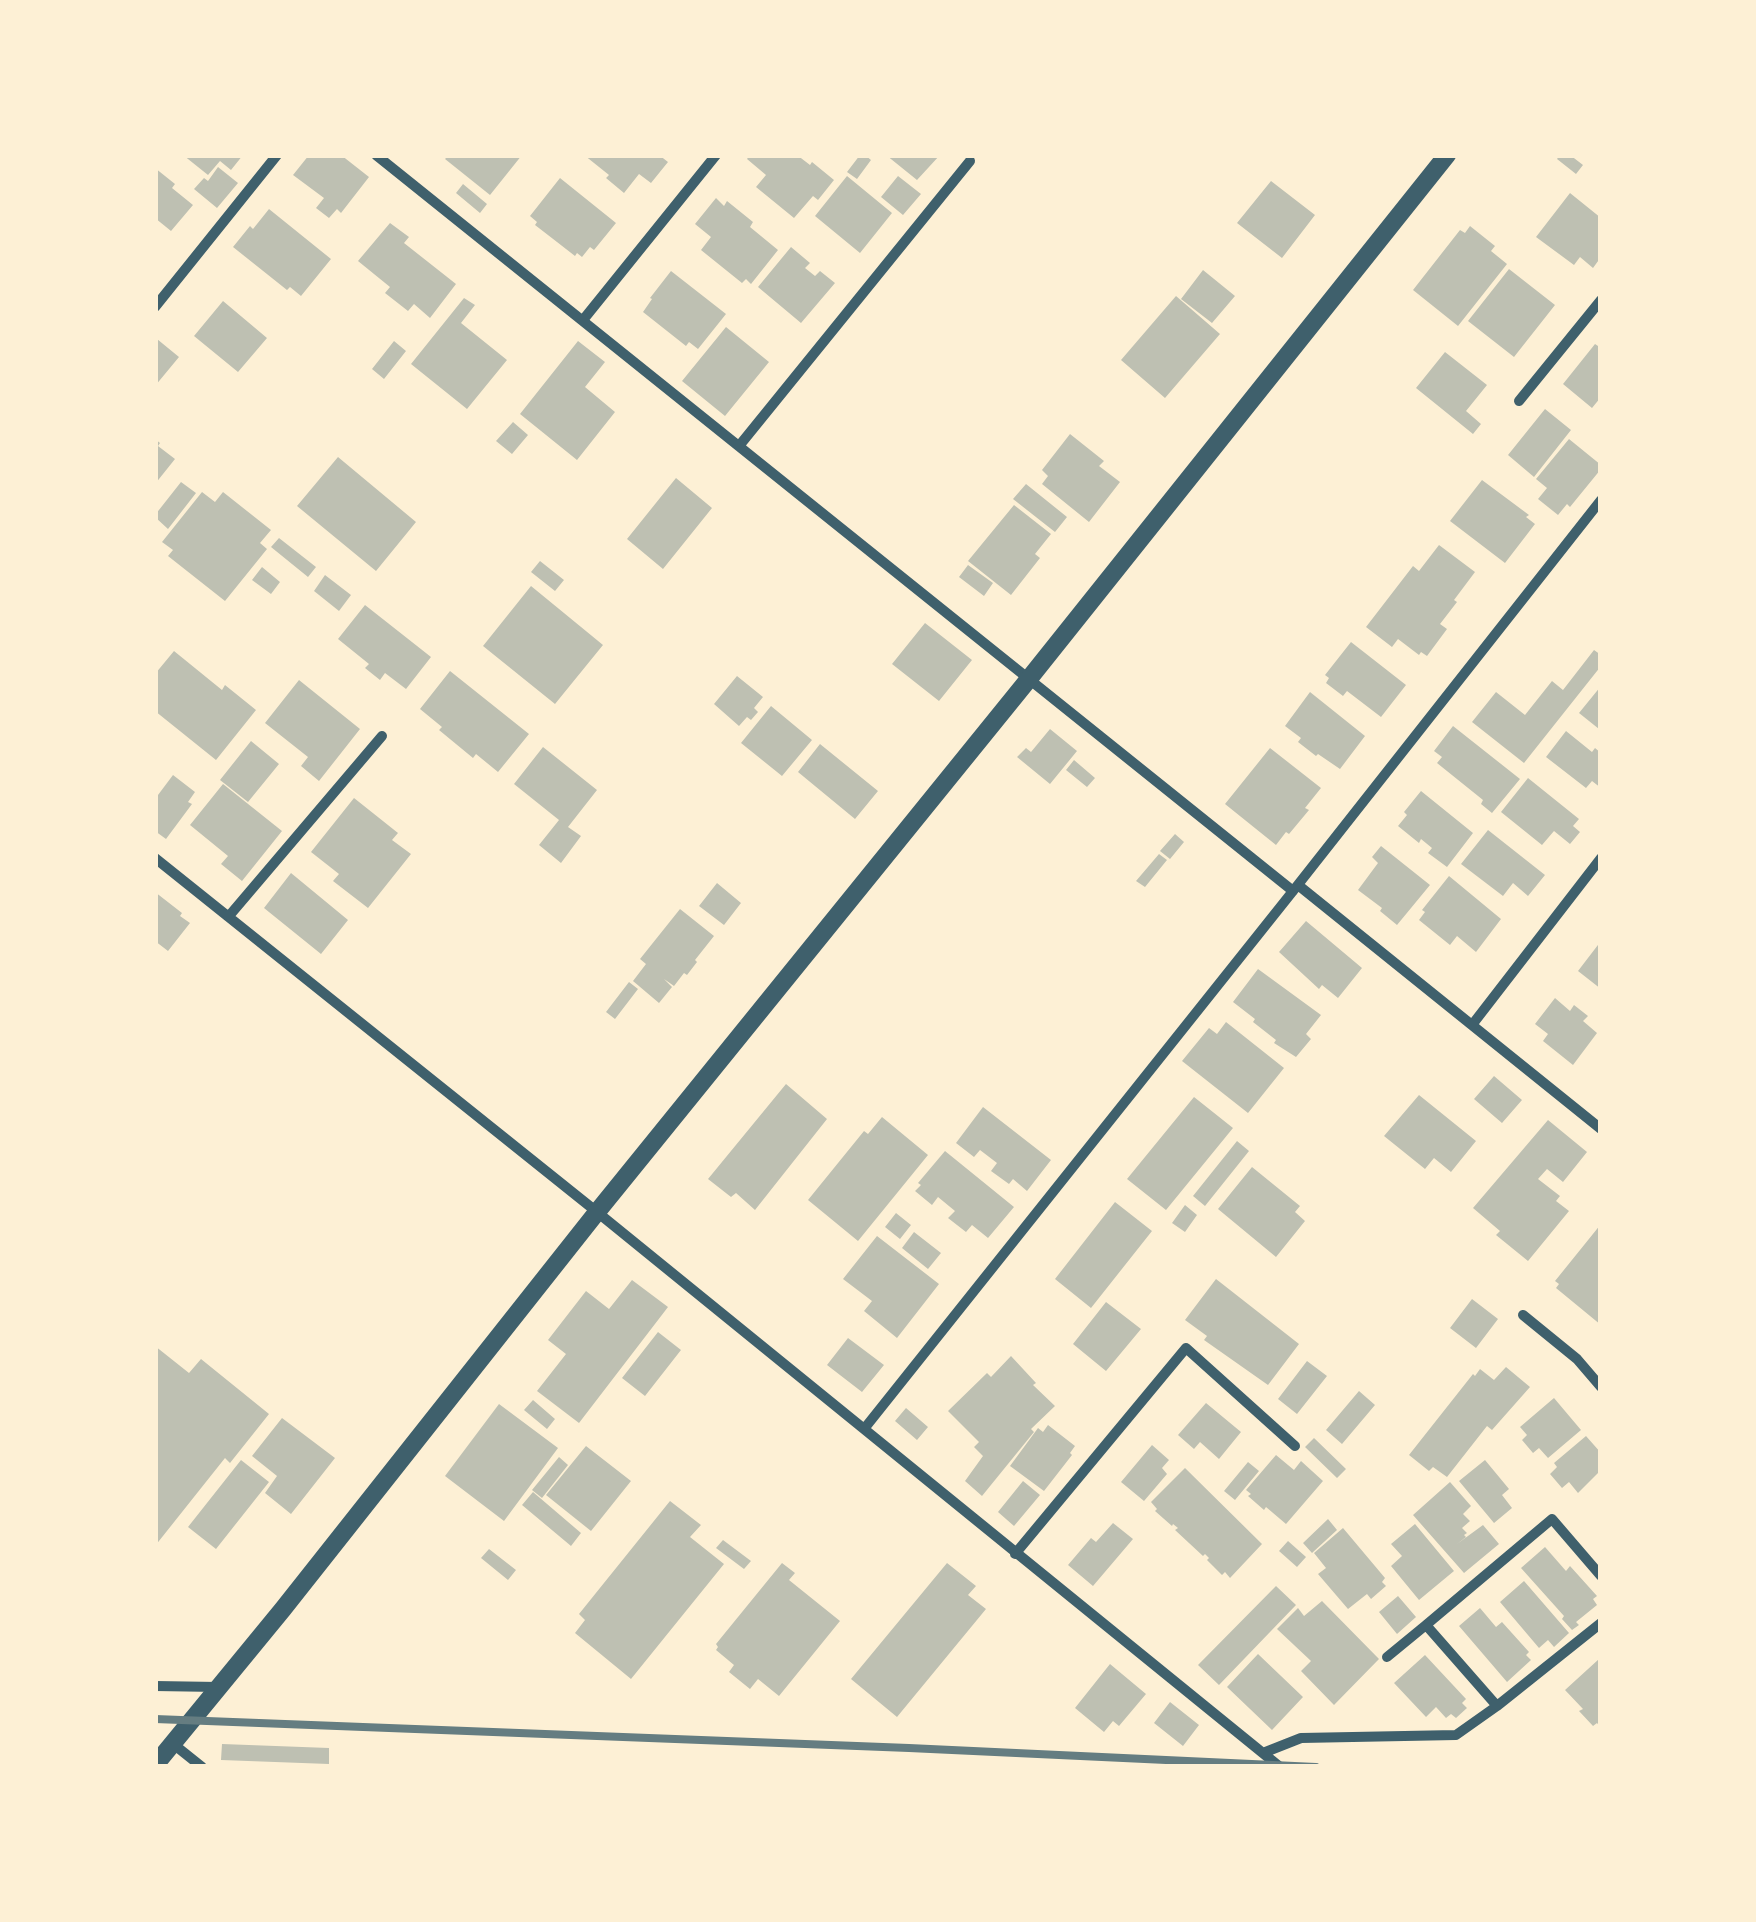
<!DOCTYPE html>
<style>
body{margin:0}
#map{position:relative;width:1756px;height:1922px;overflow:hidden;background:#fdf0d5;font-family:"Golos Text",sans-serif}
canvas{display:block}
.frame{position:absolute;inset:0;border:158px solid #fdf0d5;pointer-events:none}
</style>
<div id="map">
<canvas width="1756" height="1922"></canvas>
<div class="frame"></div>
</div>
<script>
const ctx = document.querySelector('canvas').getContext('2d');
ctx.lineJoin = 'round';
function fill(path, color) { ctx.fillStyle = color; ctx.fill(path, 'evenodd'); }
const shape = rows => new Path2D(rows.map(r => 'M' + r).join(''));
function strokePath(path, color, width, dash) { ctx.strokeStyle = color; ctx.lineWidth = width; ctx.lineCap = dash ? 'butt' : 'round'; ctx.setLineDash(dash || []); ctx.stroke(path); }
fill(shape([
 [183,155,243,155,231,170,220,161,208,175],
 [309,155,341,155,369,177,341,213,337,209,329,218,316,208,324,198,293,175],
 [449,155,522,155,490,195,445,159],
 [584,155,659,155,668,162,651,183,639,174,624,193,606,178,609,175],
 [750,155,797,155,810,165,812,162,834,180,818,200,813,196,794,218,756,187,766,175,747,159],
 [860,155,865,155,871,160,857,179,847,172],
 [886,155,940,155,917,180],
 [1560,155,1570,155,1583,165,1576,174,1557,159],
 [218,167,238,183,217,208,194,189,204,178,208,181],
 [155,168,175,184,172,188,193,205,171,231,155,218],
 [847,176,892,213,860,253,815,216],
 [898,176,921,194,903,215,881,197],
 [560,178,616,223,594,250,590,247,582,257,577,253,575,256,557,242,535,225,537,222,530,216],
 [1271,181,1315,215,1282,258,1237,223],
 [463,184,487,204,480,213,456,193],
 [1570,193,1601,218,1601,257,1593,268,1580,257,1574,265,1536,237],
 [716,198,724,206,727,201,753,222,750,227,778,250,751,284,746,279,742,283,701,250,711,237,695,224],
 [269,209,331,259,301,296,290,287,287,290,233,247,250,226,253,229],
 [390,223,409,237,404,243,456,284,430,318,414,304,408,311,385,293,390,287,358,261],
 [1470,226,1495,246,1491,251,1507,264,1458,326,1413,290,1460,230,1465,233],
 [791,247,810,263,805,268,815,276,820,271,835,283,801,323,758,287],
 [1509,269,1555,305,1514,357,1468,321],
 [1203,270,1235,296,1212,323,1181,299],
 [671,271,726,314,698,349,689,342,686,346,643,312,652,299,650,298],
 [1176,296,1220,334,1165,398,1121,360],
 [464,298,475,305,461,323,507,360,467,409,411,364],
 [223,301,267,338,238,372,194,336],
 [726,327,769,362,725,416,682,381],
 [157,339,179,357,155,386,155,341],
 [394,341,406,351,384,379,372,369],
 [578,341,605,362,585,387,615,412,577,460,520,414],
 [1595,344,1601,348,1601,397,1592,408,1563,384],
 [1445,352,1487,385,1466,411,1481,424,1473,434,1416,388],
 [1545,409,1571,430,1534,477,1508,455],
 [513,422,528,435,512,454,496,441],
 [1070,434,1104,461,1099,466,1120,482,1089,522,1042,484,1048,476,1042,470],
 [155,439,160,443,158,446,175,459,155,484],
 [1569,439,1601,465,1601,469,1570,507,1567,504,1558,515,1538,499,1547,488,1536,479],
 [338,457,416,522,376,571,297,506],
 [676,478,712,508,663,569,627,539],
 [1482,480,1529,515,1526,517,1535,524,1505,563,1450,521],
 [181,482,196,493,168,529,155,517,155,515],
 [1026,484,1067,517,1055,532,1013,499],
 [202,492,215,502,223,492,271,530,260,543,267,549,225,601,168,556,173,550,162,542],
 [1014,505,1051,534,1035,554,1040,558,1011,595,968,561],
 [279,538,316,567,308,577,271,547],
 [1439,545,1475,572,1454,600,1457,602,1440,624,1447,629,1427,656,1421,652,1419,655,1398,639,1392,647,1366,627,1413,566,1419,571],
 [540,561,564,580,555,591,531,572],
 [968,565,993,583,984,596,959,577],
 [262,567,280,582,271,594,252,580],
 [325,575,351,595,339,611,314,591],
 [531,586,603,645,555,704,483,646],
 [365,605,431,657,406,689,385,673,380,680,365,668,369,664,338,639],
 [925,623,972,660,939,701,892,664],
 [1351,642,1406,685,1381,717,1347,691,1343,696,1326,683,1329,678,1325,675],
 [1594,650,1601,655,1601,666,1524,763,1472,722,1496,692,1525,715,1552,681,1563,690],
 [174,651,222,690,225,685,256,710,216,760,155,711,155,674],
 [450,671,529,734,498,772,476,754,473,758,439,730,442,727,420,709],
 [737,676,763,697,754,708,758,712,751,720,747,717,739,726,714,704],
 [299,680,360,729,319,781,301,766,308,757,265,723],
 [1601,686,1601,727,1599,729,1579,713],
 [1310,692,1365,736,1340,769,1318,754,1316,756,1298,742,1301,738,1285,726],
 [771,706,812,740,782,776,741,743],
 [1453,726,1520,779,1492,813,1481,804,1483,800,1437,763,1442,757,1434,751],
 [1050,729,1077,751,1050,784,1017,757,1026,748,1031,752],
 [1566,731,1592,752,1595,748,1601,753,1601,788,1592,781,1586,788,1546,757],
 [251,741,279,764,248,802,220,780],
 [820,744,878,791,855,819,798,772],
 [543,747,597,790,568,827,581,836,561,863,539,845,559,820,514,784],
 [1270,748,1321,788,1305,808,1309,810,1289,834,1286,832,1276,845,1225,804],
 [1074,760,1095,778,1087,787,1066,770],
 [173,775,195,792,188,802,192,804,166,839,155,831,155,799],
 [1528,778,1579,819,1573,826,1580,832,1570,844,1554,831,1542,845,1501,812],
 [223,784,282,831,242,881,221,864,228,856,190,825],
 [1421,791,1473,833,1447,867,1428,853,1432,848,1421,839,1419,843,1398,826,1407,815,1404,812],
 [354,798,398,833,392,840,411,854,368,908,333,881,339,874,311,852],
 [1488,830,1545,875,1528,896,1513,883,1503,896,1461,864],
 [1175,834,1184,842,1170,859,1160,851],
 [1381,846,1430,885,1397,925,1380,911,1382,908,1358,890,1378,863,1372,857],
 [1159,854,1167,860,1145,887,1136,881],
 [291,873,348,920,321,954,264,908],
 [1449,876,1501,919,1476,952,1457,936,1450,945,1419,920,1425,912,1422,910],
 [717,883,741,903,724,925,699,906],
 [155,892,182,913,180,916,190,923,168,951,155,941],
 [680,909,714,936,695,960,697,962,687,975,684,973,674,986,664,979,672,987,659,1003,633,981,646,964,640,959],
 [1306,921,1362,968,1338,998,1322,985,1319,989,1279,952],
 [1601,941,1601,989,1578,971],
 [1258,969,1321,1015,1306,1034,1311,1039,1296,1057,1274,1043,1276,1040,1253,1022,1255,1019,1233,1002],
 [629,982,638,989,615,1019,606,1012],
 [1555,998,1570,1011,1574,1005,1588,1016,1583,1021,1597,1033,1573,1065,1543,1041,1548,1034,1535,1024],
 [1226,1022,1284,1068,1248,1113,1182,1061,1209,1028,1217,1034],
 [1494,1076,1522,1100,1502,1123,1474,1099],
 [786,1084,827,1119,755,1210,736,1193,731,1197,708,1179],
 [1419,1095,1476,1141,1451,1172,1434,1158,1425,1169,1384,1136],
 [1194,1097,1233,1128,1166,1210,1127,1179],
 [983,1107,1051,1160,1027,1191,1013,1179,1009,1184,991,1171,997,1163,980,1150,974,1157,956,1143],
 [882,1117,928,1155,858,1241,808,1200,864,1131,868,1134],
 [1548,1120,1587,1152,1563,1182,1547,1169,1538,1179,1560,1196,1556,1201,1569,1211,1528,1261,1496,1235,1500,1231,1473,1208],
 [1237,1141,1249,1151,1205,1206,1193,1196],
 [945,1151,1014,1207,988,1238,972,1225,966,1232,948,1218,955,1211,938,1197,932,1205,915,1191,921,1185,918,1183],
 [1252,1167,1300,1206,1295,1212,1305,1221,1276,1257,1218,1209],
 [1115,1202,1152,1231,1091,1308,1055,1279],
 [1185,1205,1197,1215,1185,1232,1172,1223],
 [896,1213,911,1225,900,1239,885,1227],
 [1601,1224,1601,1325,1556,1288,1559,1284,1555,1281],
 [914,1232,941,1253,928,1269,902,1248],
 [877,1236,939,1284,897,1338,864,1311,872,1301,843,1279],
 [1216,1279,1299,1344,1268,1385,1204,1340,1207,1336,1185,1320],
 [632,1280,668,1307,579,1423,537,1391,566,1354,548,1340,586,1291,609,1309],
 [1472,1299,1498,1319,1476,1348,1450,1328],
 [1106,1302,1141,1329,1106,1371,1073,1344],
 [658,1332,681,1350,645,1396,622,1378],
 [848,1338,884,1365,862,1392,827,1365],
 [155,1346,189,1373,201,1359,269,1414,230,1463,225,1458,155,1546],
 [1011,1356,1036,1383,1033,1385,1055,1406,1031,1429,1034,1432,982,1496,965,1481,983,1456,974,1447,979,1442,948,1411,987,1373,991,1377],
 [1307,1361,1327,1376,1297,1414,1278,1399],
 [1506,1367,1530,1387,1492,1430,1487,1426,1447,1477,1433,1467,1429,1471,1409,1455,1473,1374,1475,1376,1480,1369,1494,1380],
 [1359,1391,1375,1405,1342,1444,1326,1430],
 [1554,1398,1581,1430,1548,1458,1539,1448,1533,1453,1522,1440,1527,1435,1520,1427],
 [533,1400,555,1419,547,1429,524,1410],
 [1206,1403,1241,1432,1219,1459,1200,1442,1194,1449,1178,1435],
 [499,1404,558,1448,504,1521,445,1476],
 [906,1408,928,1427,917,1440,895,1421],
 [282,1418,335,1458,291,1514,265,1493,277,1476,252,1456],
 [1048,1425,1075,1446,1070,1453,1072,1455,1044,1491,1010,1466,1038,1428,1043,1432],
 [1586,1436,1601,1453,1601,1470,1578,1493,1569,1482,1562,1488,1550,1474,1557,1467,1554,1463],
 [1314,1438,1346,1469,1337,1478,1305,1447],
 [1152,1445,1169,1460,1162,1468,1167,1474,1144,1501,1121,1482],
 [586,1446,631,1481,591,1531,546,1495],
 [1276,1455,1294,1470,1301,1461,1323,1481,1286,1524,1266,1507,1264,1510,1248,1496,1251,1494,1246,1490],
 [559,1457,568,1465,542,1498,532,1490],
 [241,1460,269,1482,216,1549,188,1527],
 [1485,1460,1509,1489,1502,1495,1512,1508,1494,1523,1459,1481],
 [1248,1462,1259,1471,1235,1500,1224,1491],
 [1185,1468,1262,1544,1230,1578,1225,1572,1222,1575,1207,1560,1209,1558,1205,1554,1203,1556,1175,1530,1178,1528,1173,1524,1172,1526,1155,1511,1157,1509,1151,1502],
 [1023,1481,1040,1495,1014,1526,998,1512],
 [1450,1482,1471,1506,1463,1514,1470,1521,1462,1528,1467,1533,1464,1535,1466,1537,1457,1544,1483,1525,1499,1544,1464,1573,1413,1515],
 [533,1492,581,1533,571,1546,522,1505],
 [670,1501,701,1525,690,1537,724,1564,631,1679,575,1633,585,1620,579,1614],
 [1328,1519,1337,1530,1312,1553,1303,1543],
 [1113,1523,1133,1539,1093,1586,1068,1565,1091,1538,1096,1542],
 [1415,1524,1454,1571,1419,1600,1391,1566,1402,1556,1391,1544],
 [1343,1528,1385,1578,1382,1582,1386,1586,1371,1599,1367,1594,1348,1609,1318,1574,1326,1568,1314,1553],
 [723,1540,751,1561,744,1569,716,1548],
 [1288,1541,1306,1557,1297,1567,1279,1551],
 [1545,1547,1566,1571,1570,1566,1597,1596,1593,1599,1597,1605,1576,1622,1579,1625,1572,1630,1562,1619,1564,1616,1521,1568],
 [489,1549,516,1570,508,1580,481,1558],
 [782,1563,795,1573,789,1580,840,1621,779,1696,758,1679,750,1689,729,1672,734,1665,716,1650,718,1647,716,1644],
 [947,1563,976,1586,968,1595,986,1609,897,1717,851,1679],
 [1524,1581,1569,1633,1554,1647,1548,1640,1539,1648,1500,1602],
 [1276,1586,1296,1605,1219,1685,1198,1665],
 [1398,1596,1416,1617,1397,1634,1379,1612],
 [1322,1601,1379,1659,1334,1705,1301,1671,1311,1661,1277,1629,1298,1608,1304,1616],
 [1480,1608,1496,1627,1502,1622,1529,1652,1526,1655,1531,1660,1507,1682,1459,1626],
 [1258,1654,1303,1697,1272,1730,1227,1687],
 [1425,1655,1466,1699,1462,1703,1467,1708,1456,1718,1451,1714,1446,1718,1436,1707,1426,1717,1394,1683],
 [1599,1659,1601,1661,1601,1728,1597,1723,1593,1726,1579,1711,1583,1709,1565,1690],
 [1110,1664,1146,1694,1119,1726,1113,1721,1104,1732,1075,1708],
 [1170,1702,1199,1725,1183,1746,1154,1723],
 [222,1744,329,1748,329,1764,221,1760]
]), '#bec0b2');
strokePath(shape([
 [376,155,1293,891],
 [155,307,277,155],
 [583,320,716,155],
 [1519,401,1601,300],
 [739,446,970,161],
 [155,858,597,1212,1280,1767],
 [1298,885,1601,1129],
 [229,916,382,736],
 [1472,1025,1601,858],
 [1523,1315,1577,1359,1601,1387],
 [864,1429,1293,891,1601,500],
 [1015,1554,1186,1348,1295,1446],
 [1601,1576,1552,1519,1426,1625,1497,1706,1601,1623],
 [1387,1657,1426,1625],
 [155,1686,218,1687],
 [172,1743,202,1767],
 [1263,1753,1301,1738,1456,1735,1497,1706]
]), '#3f606c', 10);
strokePath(shape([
 [155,1765,283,1609,597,1212,1028,680,1447,155]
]), '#3f606c', 18);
strokePath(shape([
 [155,1719,909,1748,1316,1767]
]), '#657d81', 8);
</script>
